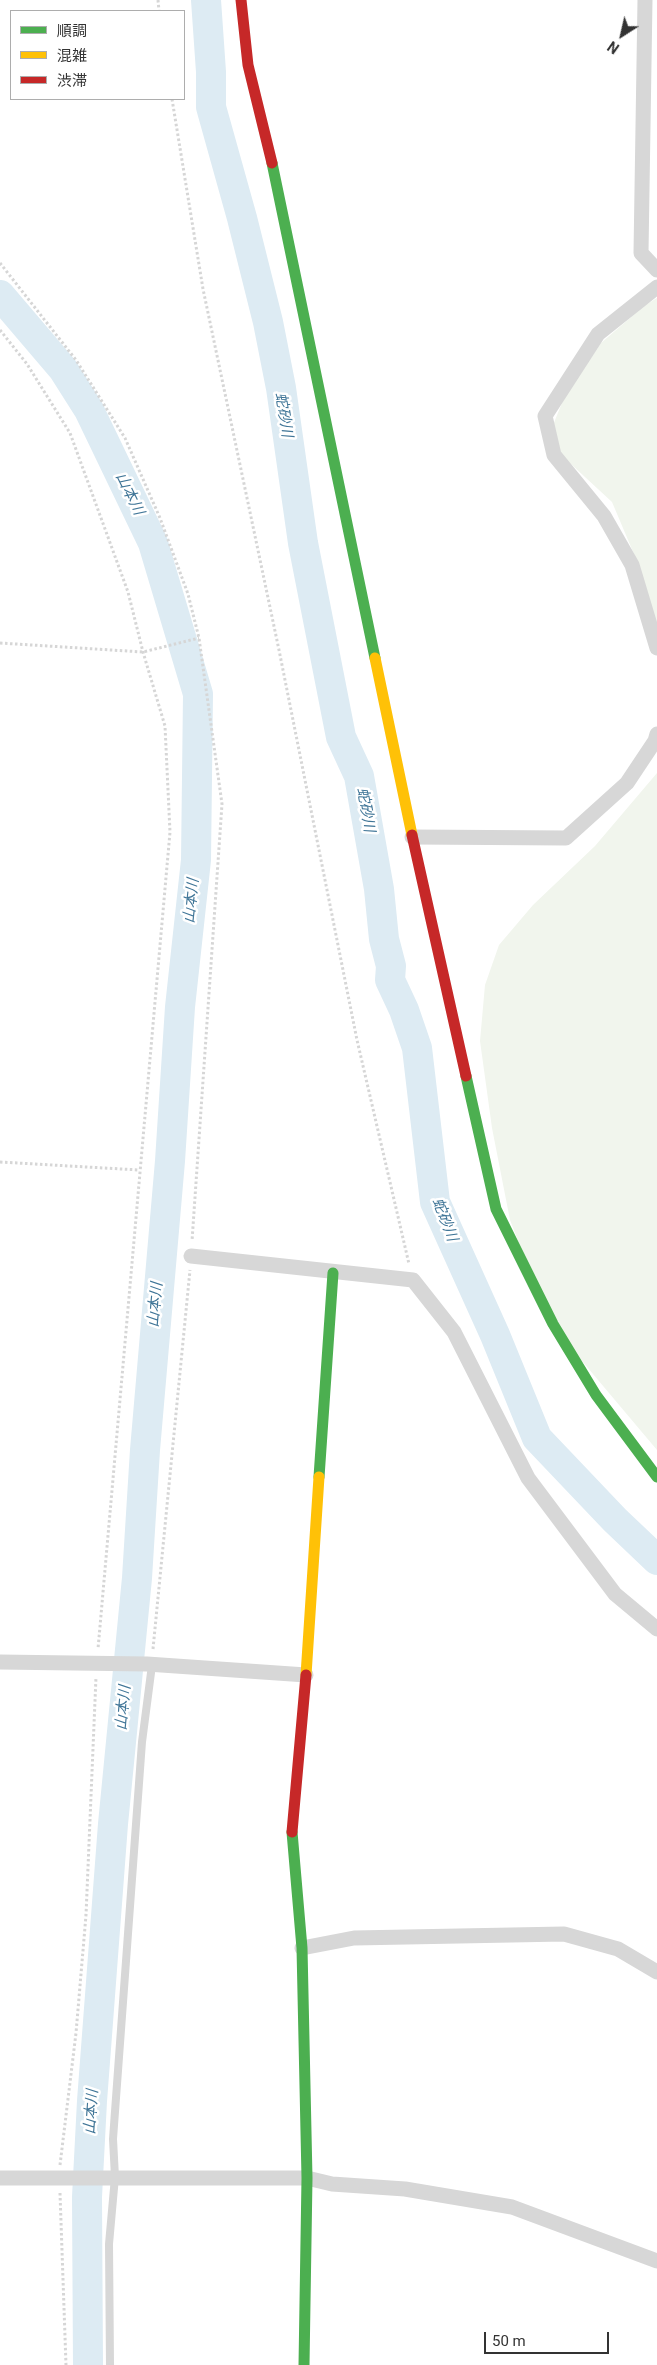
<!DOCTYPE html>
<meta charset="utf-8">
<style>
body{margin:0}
#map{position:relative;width:657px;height:2365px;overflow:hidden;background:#fff;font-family:Roboto,"Noto Sans JP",sans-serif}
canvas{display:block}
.legend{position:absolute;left:10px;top:10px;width:175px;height:90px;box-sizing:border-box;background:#fff;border:1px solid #adadad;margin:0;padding:6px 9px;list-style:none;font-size:15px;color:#333}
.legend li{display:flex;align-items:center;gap:10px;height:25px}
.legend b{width:25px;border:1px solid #adadad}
.north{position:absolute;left:597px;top:10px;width:50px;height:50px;-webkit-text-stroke:4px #fff;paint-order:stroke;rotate:215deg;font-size:14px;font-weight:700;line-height:20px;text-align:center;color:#333}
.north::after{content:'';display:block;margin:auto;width:18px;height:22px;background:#333;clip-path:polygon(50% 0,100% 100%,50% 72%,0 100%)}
.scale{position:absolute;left:484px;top:2332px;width:125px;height:22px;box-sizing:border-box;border:2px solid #333;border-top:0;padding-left:6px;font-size:15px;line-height:18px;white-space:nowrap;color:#333;-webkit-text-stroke:4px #fff;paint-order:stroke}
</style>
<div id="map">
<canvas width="657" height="2365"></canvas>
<ul class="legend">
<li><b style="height:6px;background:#4caf50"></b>順調</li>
<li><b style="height:6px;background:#ffc107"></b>混雑</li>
<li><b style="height:6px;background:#c62828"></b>渋滞</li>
</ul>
<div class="north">N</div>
<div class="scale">50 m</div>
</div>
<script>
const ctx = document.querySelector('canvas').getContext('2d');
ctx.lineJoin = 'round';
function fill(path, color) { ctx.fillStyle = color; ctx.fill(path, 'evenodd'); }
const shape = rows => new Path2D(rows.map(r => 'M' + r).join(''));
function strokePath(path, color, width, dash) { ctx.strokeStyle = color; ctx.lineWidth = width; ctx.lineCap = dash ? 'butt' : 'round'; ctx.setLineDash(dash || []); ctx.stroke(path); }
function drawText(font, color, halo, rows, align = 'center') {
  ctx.font = font + ' Roboto,"Noto Sans JP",sans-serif'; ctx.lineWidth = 5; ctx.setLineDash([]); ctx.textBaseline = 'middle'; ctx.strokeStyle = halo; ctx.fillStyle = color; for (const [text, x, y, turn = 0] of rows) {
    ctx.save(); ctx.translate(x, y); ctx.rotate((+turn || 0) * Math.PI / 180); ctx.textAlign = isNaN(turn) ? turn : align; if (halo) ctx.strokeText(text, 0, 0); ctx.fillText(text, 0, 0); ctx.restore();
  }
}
fill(shape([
 [657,298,657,633,639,566,612,502,559,453,553,425,564,398,601,343,644,306],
 [657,773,657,1450,550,1323,510,1220,492,1128,480,1041,485,985,499,945,533,905,595,846]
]), '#f1f5ed');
strokePath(shape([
 [206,0,211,72,211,107,242,218,268,322,281,388,303,543,341,737,359,776,379,889,384,939,391,966,390,980,404,1010,417,1048,435,1202,495,1335,537,1438,615,1520,657,1560],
 [0,295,63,369,89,410,153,543,198,694,196,860,180,1007,170,1161,145,1450,137,1578,113,1824,92,2101,87,2197,88,2365]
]), '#ddebf3', 30);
strokePath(shape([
 [158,0,159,11],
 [172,99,203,289,279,650,357,1040,409,1264],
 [0,263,76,360,125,438,160,518,188,594,199,638,222,804,192,1241],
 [0,330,27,364,70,433,128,592,143,652,165,726,170,832,98,1649],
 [0,643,143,652,199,638],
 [0,1162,139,1170],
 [153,1649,190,1270],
 [60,2165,76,2033,86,1915,96,1677],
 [60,2193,66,2365]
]), '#d6d6d6', 3, [2.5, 2.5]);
strokePath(shape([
 [110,2365,109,2244,115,2177,113,2139,142,1742,152,1665]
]), '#d7d7d7', 8);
strokePath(shape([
 [645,0,641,253,657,270],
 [657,287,598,334,545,416,554,455,604,516,632,565,657,648],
 [412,837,566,838,627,783,655,741,657,734],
 [191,1256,413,1280,454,1332,528,1478,615,1594,657,1629],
 [0,1662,147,1664,306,1675],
 [302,1948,354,1938,564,1934,618,1949,657,1972],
 [0,2178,307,2178,332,2184,405,2189,512,2207,657,2261]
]), '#d7d7d7', 15);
strokePath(shape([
 [272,163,375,658],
 [466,1076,496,1209,553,1324,596,1395,657,1477],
 [319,1477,333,1273],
 [292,1832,302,1948,307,2178,304,2365]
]), '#4caf50', 11);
strokePath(shape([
 [375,658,412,835],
 [306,1675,319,1477]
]), '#ffc107', 11);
strokePath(shape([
 [241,0,248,65,272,163],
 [412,835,466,1076],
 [292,1832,306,1675]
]), '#c62828', 11);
drawText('italic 15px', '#3f7597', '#fff', [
 ["蛇砂川",283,415,81],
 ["山本川",129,494,64],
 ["蛇砂川",365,810,80],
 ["山本川",192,901,-84],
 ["蛇砂川",444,1220,69],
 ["山本川",156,1305,-85],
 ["山本川",124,1708,-85],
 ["山本川",92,2112,-86]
]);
</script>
